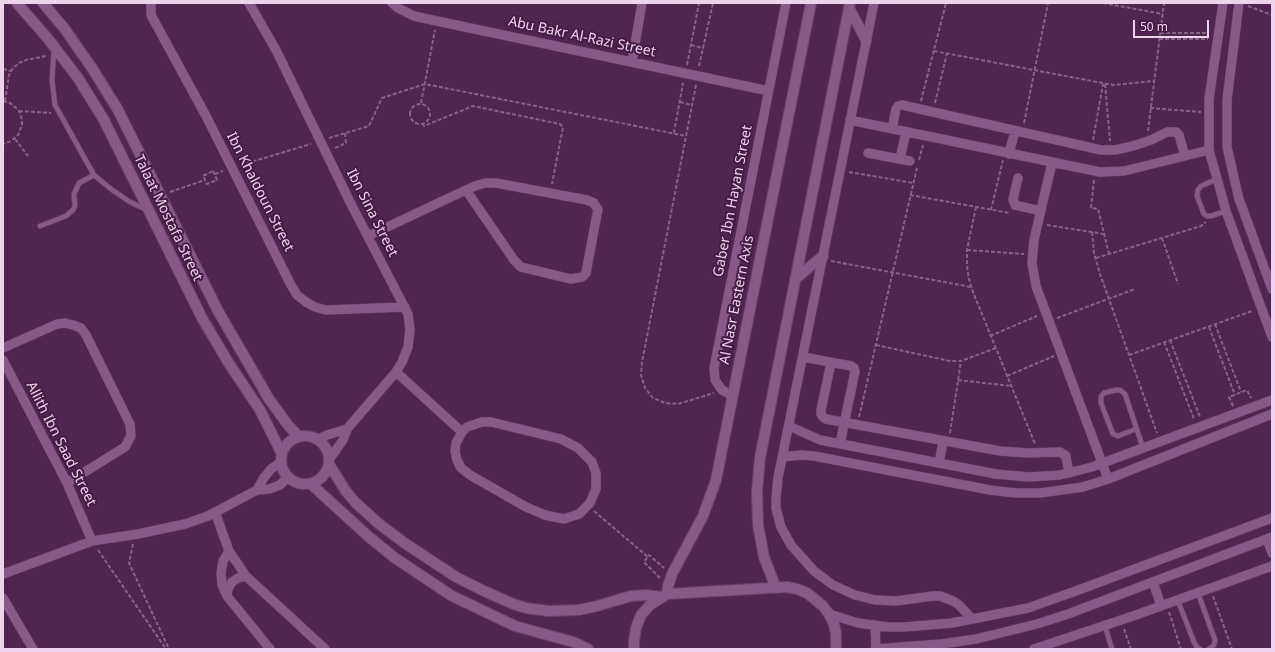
<!DOCTYPE html>
<style>
body{margin:0}
#map{position:relative;width:1275px;height:652px;overflow:hidden;background:#512552;font-family:"Noto Sans",sans-serif}
canvas{display:block}
.frame{position:absolute;inset:0;border:4px solid #eed3ed;pointer-events:none}
.scale{position:absolute;left:1133px;top:20px;width:76px;height:18px;box-sizing:border-box;border:2px solid #eed3ed;border-top:0;padding-left:5px;font-size:12px;line-height:14px;white-space:nowrap;color:#eed3ed;-webkit-text-stroke:3px #461b47;paint-order:stroke}
</style>
<div id="map">
<canvas width="1275" height="652"></canvas>
<div class="frame"></div>
<div class="scale">50 m</div>
</div>
<script>
const ctx = document.querySelector('canvas').getContext('2d');
ctx.lineJoin = 'round';
const shape = rows => new Path2D(rows.map(r => 'M' + r).join(''));
function strokePath(path, color, width, dash) { ctx.strokeStyle = color; ctx.lineWidth = width; ctx.lineCap = dash ? 'butt' : 'round'; ctx.setLineDash(dash || []); ctx.stroke(path); }
function drawText(font, color, halo, rows, align = 'center') {
  ctx.font = font + ' "Noto Sans",sans-serif'; ctx.lineWidth = 4; ctx.setLineDash([]); ctx.textBaseline = 'middle'; ctx.strokeStyle = halo; ctx.fillStyle = color; for (const [text, x, y, turn = 0] of rows) {
    ctx.save(); ctx.translate(x, y); ctx.rotate((+turn || 0) * Math.PI / 180); ctx.textAlign = isNaN(turn) ? turn : align; if (halo) ctx.strokeText(text, 0, 0); ctx.fillText(text, 0, 0); ctx.restore();
  }
}
const service = shape([
 [54,49,52,80,55,105,94,175,111,189,130,202,147,210],
 [1217,179,1201,186,1198,190,1197,196,1204,214,1207,216,1211,216,1226,211],
 [40,226,66,216,73,210,75,206,74,194,79,183,94,175],
 [1136,429,1118,436,1113,434,1101,403,1101,397,1102,395,1104,393,1116,390,1120,390,1125,394,1143,448],
 [1198,593,1215,640,1214,645,1209,649],
 [1178,601,1194,642,1197,647,1200,649],
 [1105,626,1112,649]
]);
const minor = shape([
 [151,3,151,15,206,116,291,285,297,295,306,302,315,307,326,310,405,307],
 [249,3,276,50,351,204,408,314,410,330,408,347,402,362,396,372,347,429,343,440,329,460],
 [392,3,398,8,414,16,432,20,769,91],
 [874,3,778,478,776,498,776,508,781,527,791,545,814,571,833,585,855,595,875,600,896,601,933,596,940,596,953,601,959,605,972,619],
 [1223,3,1209,99,1209,150,1226,211,1272,337],
 [1239,3,1227,100,1227,147,1239,199,1272,289],
 [632,62,642,3],
 [850,120,1100,172,1124,171,1209,150],
 [892,129,896,109,898,106,902,105,1101,150,1115,150,1133,146,1151,140,1167,132,1176,132,1179,135,1185,156],
 [868,153,910,161],
 [1009,154,1015,131],
 [900,159,906,132],
 [1052,163,1034,240,1032,263,1036,286,1108,479],
 [1018,178,1013,199,1015,205,1041,211],
 [368,236,466,190,514,260,521,267,571,279,582,277,586,273,597,214,598,210,594,203,587,200,496,183,485,183,475,186,466,190],
 [3,348,57,324,65,323,73,325,81,328,86,335,130,424,131,436,125,447,67,483],
 [803,357,851,366,854,368,855,372,854,376,840,444],
 [3,360,67,483,92,541],
 [831,363,821,410,821,414,823,417,826,419,1000,451,1028,453,1060,452,1066,456,1069,473],
 [396,372,462,432],
 [733,396,722,390,715,380,714,368,786,3],
 [482,422,491,422,561,439,578,448,592,462,596,473,596,489,590,503,579,514,564,519,545,515,526,507,470,475,461,468,457,460,455,451,456,443,462,432,467,427,482,422],
 [789,426,820,440,996,474,1029,477,1060,475,1092,467,1272,400],
 [318,439,327,435,347,429],
 [782,457,801,455,814,456,990,490,1015,493,1040,493,1083,487,1108,479,1272,414],
 [939,463,943,442],
 [257,490,263,479,271,469,281,462],
 [215,512,229,551,246,576,325,649],
 [1267,539,1272,553],
 [229,551,223,561,221,573,222,585,227,596,270,649],
 [3,574,92,541,138,534,185,524,208,516,257,490,269,489,280,485,288,477],
 [1153,582,1161,606],
 [227,596,228,589,232,582,238,578,246,576],
 [3,598,33,649],
 [829,614,858,623,888,627,904,627,952,623,1028,608,1073,592,1272,518],
 [875,625,876,649],
 [875,649,941,644,976,639,1037,624,1068,614,1272,537],
 [1034,649,1133,616,1272,566]
]);
const tertiary = shape([
 [17,3,49,40,78,78,104,120,202,318,228,362,260,410,282,454],
 [43,3,64,28,92,68,118,110,218,311,269,399,288,425,299,437],
 [849,8,866,40],
 [795,279,823,256],
 '281 460a24 24 0 1 1 48 0a24 24 0 1 1-48 0Z',
 [329,464,345,490,355,502,378,523,403,542,456,577,484,591,513,604,526,608,548,611,579,610,597,606,631,596,646,595,661,597],
 [311,484,369,537,395,558,452,596,515,626,573,642,588,649],
 [776,588,764,557,758,525,757,492,760,458,850,3],
 [667,594,668,586,672,574,703,516,716,480,811,3],
 [634,649,634,641,636,628,641,615,650,605,667,594,787,587,797,589,807,593,823,606,829,614,834,624,836,634,836,649]
]);
strokePath(service, '#69426a', 6);
strokePath(minor, '#69426a', 10);
strokePath(tertiary, '#69426a', 12);
strokePath(shape([
 [1103,3,1163,14],
 [1248,6,1272,15],
 [1160,33,1209,33],
 [1159,39,1208,39],
 [691,45,703,48],
 [934,51,1113,85,1154,81],
 [687,65,699,3],
 [699,66,713,3],
 [3,69,11,71],
 [1105,84,1110,141],
 [696,85,642,362,641,375,645,388,653,398,665,403,678,404,714,393],
 [3,101,10,103,15,107,19,111,22,120,22,125,18,135,11,141,3,144],
 [5,101,9,75,13,68,19,63,26,60,46,56],
 [921,101,946,3],
 [680,102,692,105],
 [421,103,435,30],
 [935,103,947,53],
 '410 114a10 10 0 1 1 20 0a10 10 0 1 1-20 0Z',
 [1150,108,1201,112],
 [19,111,51,113],
 [423,123,424,126,473,106,560,124,563,127,552,184],
 [1024,123,1048,3],
 [1148,131,1164,3],
 [674,133,683,83],
 [329,138,369,126,382,98,425,84,686,136],
 [15,139,28,156],
 [1093,140,1103,84],
 [335,148,346,143,345,133],
 [919,160,923,145],
 [241,165,311,144],
 [213,171,217,180,207,184,203,176,213,171],
 [849,172,913,183],
 [215,174,223,171],
 [1094,180,1091,208,1098,209,1109,254],
 [170,192,205,180],
 [910,195,1010,213],
 [976,207,967,250,967,266,969,279,973,292,1035,444],
 [991,210,1003,160],
 [1047,225,1104,234],
 [1092,232,1094,253,1100,274,1157,433],
 [1162,238,1178,284],
 [967,250,1024,254],
 [1096,258,1201,226,1206,222],
 [831,261,971,287],
 [1057,318,1135,289],
 [1215,324,1241,392],
 [1209,327,1235,395],
 [990,336,1037,316],
 [1170,340,1200,417],
 [1164,342,1194,419],
 [876,345,950,361,961,361,996,348],
 [1129,355,1252,311],
 [1007,376,1054,356],
 [958,380,1011,386],
 [1233,406,1229,397,1247,390,1251,398],
 [859,417,917,168],
 [950,433,961,361],
 [594,511,648,557],
 [133,544,129,563,169,649],
 [98,550,166,649],
 [660,578,644,562,649,555,664,568],
 [1213,596,1232,649],
 [1169,612,1181,649],
 [1124,629,1131,649],
 [1270,649,1272,648]
]), '#886188', 2, [4, 2]);
strokePath(service, '#885889', 4.5);
strokePath(minor, '#885889', 9);
strokePath(tertiary, '#885889', 10);
drawText('14px', '#eed3ed', '#461b47', [
 ["Abu Bakr Al-Razi Street",582,37,12],
 ["Ibn Khaldoun Street",260,192,63],
 ["Gaber Ibn Hayan Street",733,201,-79],
 ["Ibn Sina Street",372,213,63],
 ["Talaat Mostafa Street",168,218,64],
 ["Al Nasr Eastern Axis",737,300,-79],
 ["Allith Ibn Saad Street",61,444,63]
]);
</script>
